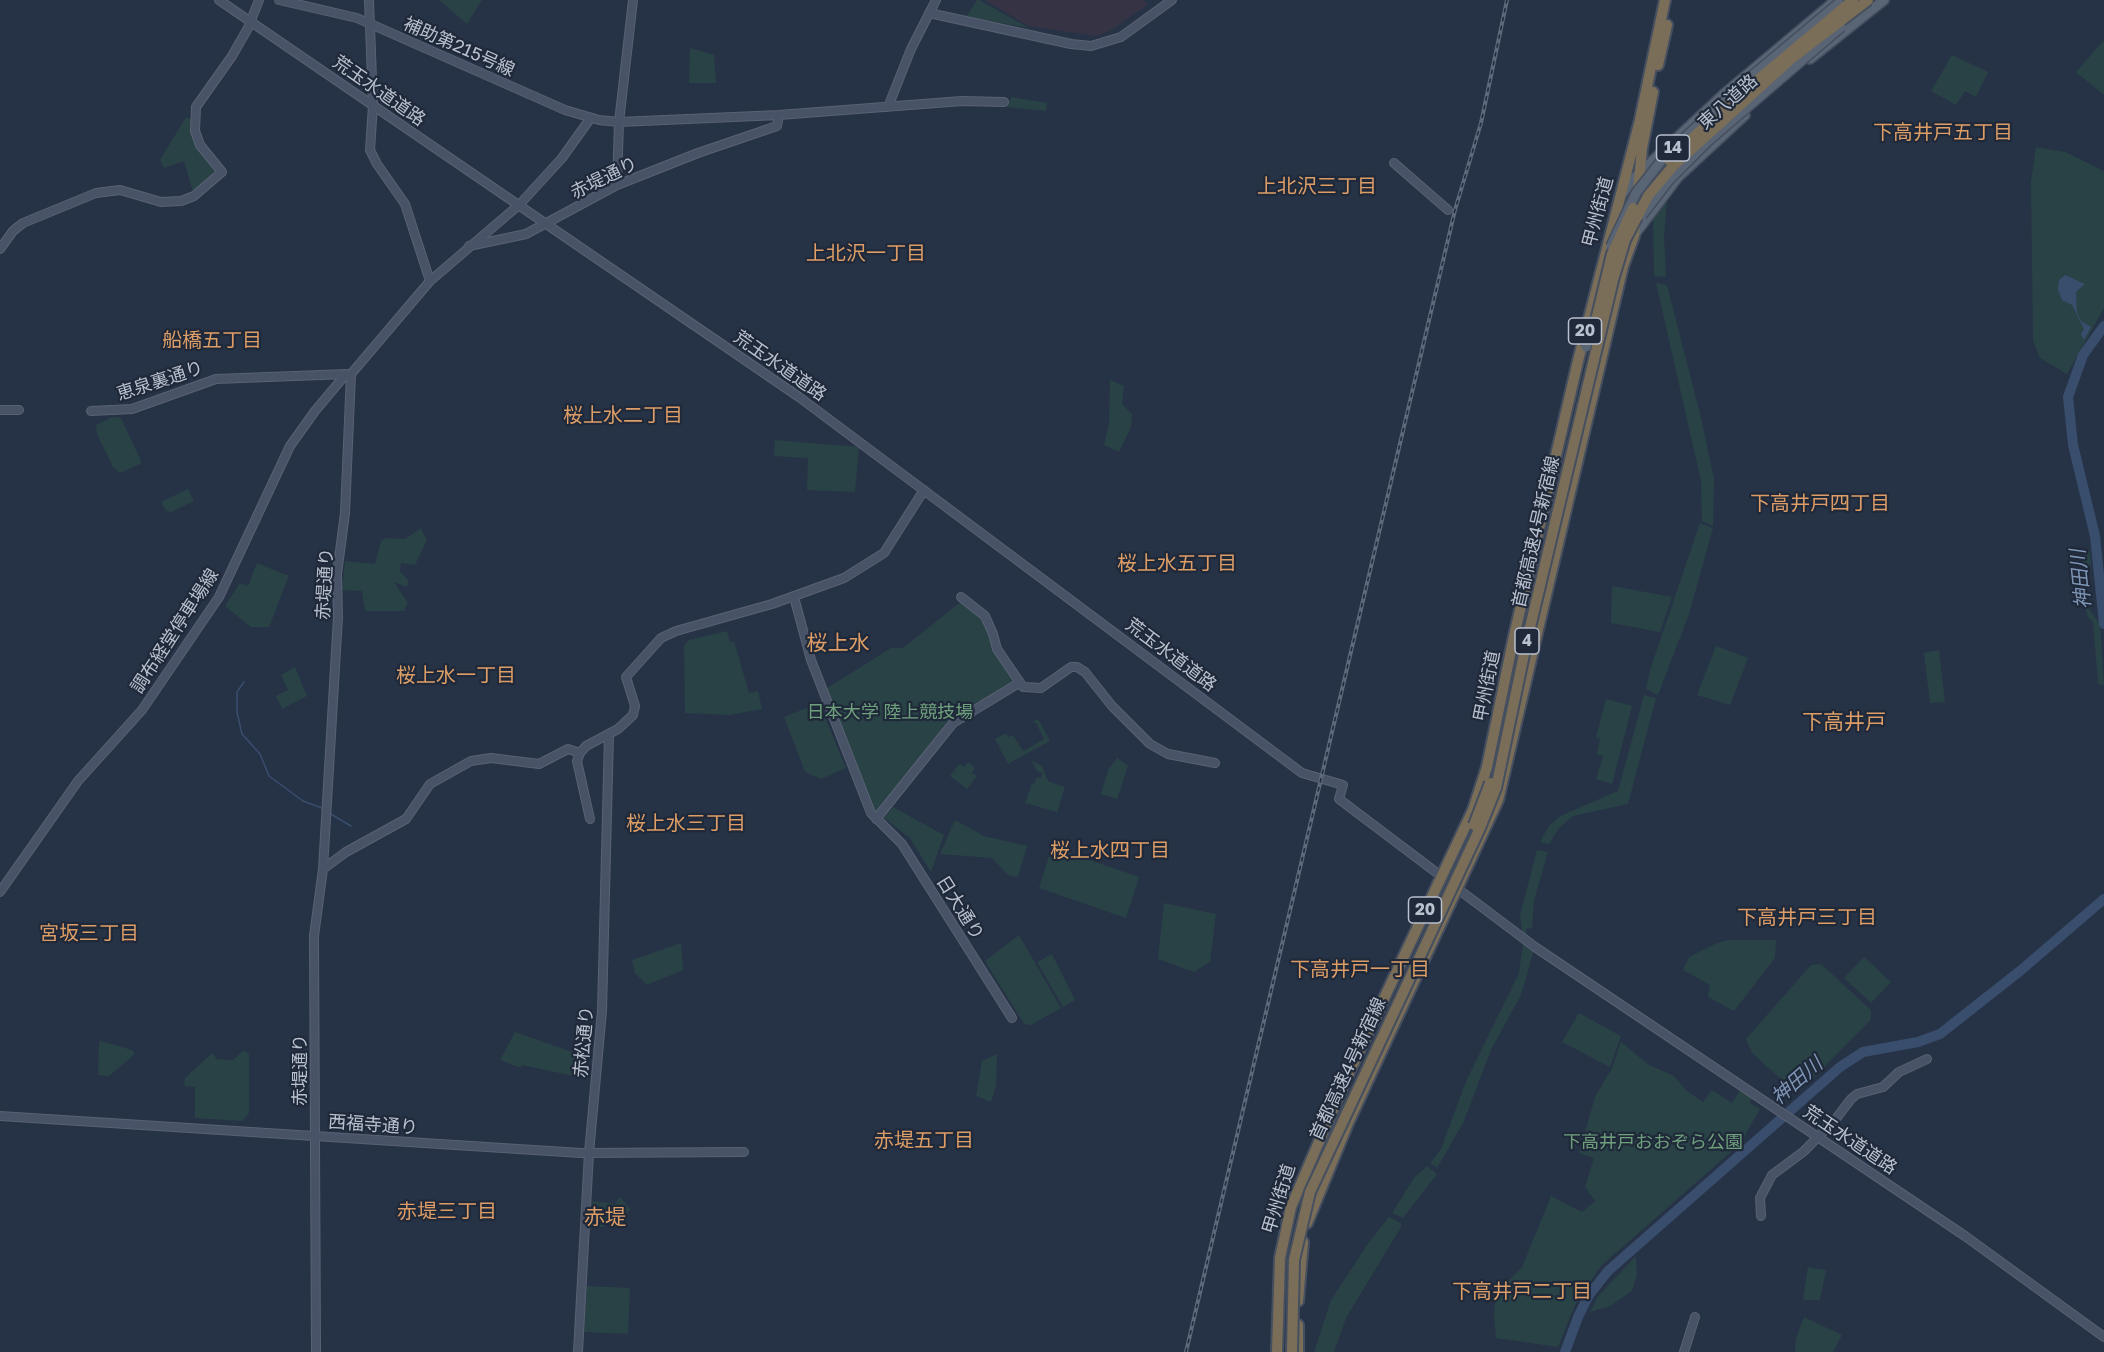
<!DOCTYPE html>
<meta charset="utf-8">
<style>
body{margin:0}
canvas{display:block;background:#263245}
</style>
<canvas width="2104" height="1352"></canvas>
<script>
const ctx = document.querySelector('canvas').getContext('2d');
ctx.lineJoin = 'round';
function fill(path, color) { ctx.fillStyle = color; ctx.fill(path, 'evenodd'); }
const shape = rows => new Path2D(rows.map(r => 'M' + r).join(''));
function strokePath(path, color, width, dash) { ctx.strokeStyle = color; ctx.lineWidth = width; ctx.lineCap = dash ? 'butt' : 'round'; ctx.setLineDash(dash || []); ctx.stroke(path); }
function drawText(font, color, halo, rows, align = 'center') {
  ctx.font = font + ' "Golos Text","Noto Sans JP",sans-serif'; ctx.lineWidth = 4.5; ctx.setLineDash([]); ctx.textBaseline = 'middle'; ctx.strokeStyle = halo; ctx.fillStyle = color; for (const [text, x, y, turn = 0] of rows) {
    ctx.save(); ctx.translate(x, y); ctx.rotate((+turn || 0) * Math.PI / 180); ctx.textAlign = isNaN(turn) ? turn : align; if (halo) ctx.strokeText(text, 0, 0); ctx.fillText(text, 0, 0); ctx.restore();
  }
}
fill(shape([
 [985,0,1144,0,1147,5,1110,31,1096,36,1028,26]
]), '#363345');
fill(shape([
 [439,0,482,0,467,24],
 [977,0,979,0,1029,28,966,17],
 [2103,41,2104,42,2104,95,2076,72],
 [690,48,714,55,716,83,689,83],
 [1952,55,1988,72,1976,97,1965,91,1956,105,1931,91],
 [1012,97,1047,103,1046,111,1006,107],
 [186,117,193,120,194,131,221,172,194,195,184,161,164,168,160,160],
 [2036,147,2065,152,2104,171,2104,308,2067,374,2040,358,2033,341,2031,182],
 [1667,199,1664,237,1666,277,1654,276,1653,217],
 [1656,283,1667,285,1701,418,1714,479,1713,526,1702,521,1701,481],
 [1110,380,1124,386,1122,404,1132,414,1131,427,1119,452,1104,445,1109,424],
 [113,417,121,418,142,463,120,473,113,467,97,434,96,425],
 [775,440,859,447,855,492,807,490,808,458,774,456],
 [188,489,194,501,171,512,166,511,161,502],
 [1700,523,1713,528,1689,614,1658,695,1655,694,1646,689,1651,667],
 [421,528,427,540,415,565,401,563,400,571,408,580,407,587,394,582,408,603,404,611,365,611,362,591,342,590,345,561,375,564,381,541,385,538,405,539],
 [2090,551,2091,568,2086,569,2083,585,2088,608,2100,624,2104,685,2098,684,2093,622,2088,617,2080,592,2081,563,2084,555],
 [257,563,289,576,269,627,251,627,225,606,240,583,248,586],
 [1612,586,1672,597,1660,632,1611,623],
 [962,601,981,618,995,652,1015,683,952,715,875,816,824,690,891,648,903,648],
 [727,631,730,642,734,641,749,693,758,691,762,709,729,715,685,713,684,645,689,640],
 [1716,646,1748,658,1730,705,1697,695],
 [1939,650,1945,702,1930,703,1924,653],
 [295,667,307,696,282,709,276,696,288,690,281,675],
 [1644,695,1656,698,1628,804,1573,816,1559,828,1549,844,1540,842,1549,826,1560,816,1618,791],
 [1606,699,1632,706,1612,784,1596,779,1603,756,1597,754,1600,739,1596,737],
 [819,703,846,768,821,779,805,772,784,717],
 [1038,719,1050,741,1008,764,995,739,1006,733,1008,737,1013,735,1023,751,1044,739,1036,723,1032,722],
 [1117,758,1128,766,1117,799,1101,794,1108,770],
 [1031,760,1042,766,1048,781,1065,787,1057,812,1025,803,1032,783,1034,784,1037,777,1041,778,1042,773,1037,771],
 [968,762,975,768,972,773,977,776,967,789,950,776,959,764,964,767],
 [893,807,944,835,931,872,910,838,884,818],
 [955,820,984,836,1027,846,1018,877,1008,875,992,858,940,854],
 [1052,847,1139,877,1126,918,1039,888],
 [1537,850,1548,852,1534,901,1532,928,1526,929,1527,936,1522,932,1520,915],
 [1164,903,1216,914,1210,962,1194,972,1158,959],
 [1019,935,1061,1008,1031,1025,1024,1024,985,961],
 [1728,940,1776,940,1775,958,1734,1011,1708,997,1710,985,1683,970,1689,957,1717,943],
 [681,943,683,970,647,985,635,973,632,960],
 [1523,943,1534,950,1521,995,1492,1048,1463,1123,1437,1168,1430,1163,1441,1149,1467,1079,1519,973],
 [1052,954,1075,1000,1063,1007,1037,962],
 [1864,957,1891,982,1871,1003,1844,978],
 [1821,964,1871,1010,1871,1020,1801,1090,1794,1091,1752,1053,1746,1039,1811,965],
 [1579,1013,1621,1036,1610,1067,1562,1042],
 [515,1032,581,1055,574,1076,522,1065,521,1068,500,1060],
 [101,1041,132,1050,135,1054,109,1076,98,1075,99,1042],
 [1621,1042,1649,1065,1674,1076,1687,1091,1703,1102,1712,1090,1732,1103,1741,1089,1752,1096,1750,1103,1760,1109,1740,1144,1601,1266,1575,1305,1558,1347,1496,1338,1494,1315,1496,1293,1522,1267,1551,1196,1582,1212,1595,1201,1585,1187,1594,1158,1579,1153,1595,1097,1612,1068],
 [244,1050,249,1054,249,1113,242,1121,195,1118,195,1087,184,1086,185,1078,212,1053,217,1059,233,1060],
 [997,1054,996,1086,991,1102,976,1096,982,1061],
 [1427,1166,1437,1174,1403,1218,1392,1213,1414,1178],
 [620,1197,631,1210,603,1227,590,1228,592,1201,615,1204],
 [1389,1217,1401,1223,1401,1227,1346,1318,1334,1352,1314,1352,1331,1300,1369,1242],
 [1636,1256,1637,1275,1632,1291,1610,1306,1590,1312,1598,1296],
 [1808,1267,1826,1270,1820,1300,1803,1300],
 [587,1286,630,1288,628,1334,584,1332],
 [1804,1317,1842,1335,1833,1352,1795,1352,1796,1338]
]), '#284246');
fill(shape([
 [2065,275,2085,284,2076,292,2077,313,2081,321,2091,327,2084,340,2081,334,2084,329,2072,305,2062,300,2058,290,2059,280]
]), '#394d6d');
strokePath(shape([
 [244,682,237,692,237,712,242,734,260,754,269,776,303,801,322,808],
 [329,813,351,826]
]), '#394d6d', 1.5);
strokePath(shape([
 [2104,326,2083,355,2068,397,2073,445,2095,536,2104,624],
 [1565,1352,1578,1317,1589,1295,1608,1271,1840,1067,1863,1052,1918,1042,1940,1034,2020,971,2104,899]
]), '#394d6d', 10);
const secondary = shape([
 [219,0,799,397,1302,773,1343,785,1339,799,1441,876],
 [279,0,357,18,565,110,599,120,619,122,779,115,962,101,1004,102],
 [369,0,373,105,370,150,377,164,405,204,430,281],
 [929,13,1071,44,1091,46,1121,37,1172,0],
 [888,107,911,49,936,0],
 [1394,163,1448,210],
 [617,185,619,122,633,0],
 [469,246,526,234,617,185,698,153,777,126,779,115],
 [0,249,13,231,23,223,96,193,120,190,161,202,181,201,194,196,222,172,200,145,195,131,196,107,232,56,248,28,259,0],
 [351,374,430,281,520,204,562,158,590,119],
 [0,410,19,410],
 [91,411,132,409,216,379,347,374],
 [794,597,811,660,871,813,902,844,1012,1018],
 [961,597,985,616,993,634,997,649,1023,687,1041,688,1071,667,1077,667,1085,672,1112,706,1150,744,1168,754,1215,763],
 [590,819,577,761,580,753,586,746,618,729,633,715,635,706,626,677,661,638,676,631,772,604,844,578,884,553,924,490],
 [876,819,953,723,1019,683],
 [323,869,346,852,406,819,430,784,471,761,491,758,539,764,568,749,580,753],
 [1458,889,1535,947,1965,1236,2104,1337],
 [0,892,78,781,142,710,219,597,290,446,315,411,346,374],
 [0,1116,581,1153,744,1152],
 [1761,1216,1760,1198,1772,1175,1803,1152,1835,1120,1851,1099,1857,1094,1883,1087,1899,1072,1927,1059],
 [316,1352,314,936,323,869,338,617,337,574,345,513,351,374],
 [578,1352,589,1153,602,1011,609,735],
 [1684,1352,1695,1317]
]);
const primary = shape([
 [1810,59,1884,0],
 [1623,193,1634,178,1725,93,1836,0],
 [1635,234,1678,177,1745,115]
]);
const highway = shape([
 [1658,65,1667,25],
 [1307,1223,1348,1123,1498,800,1623,266,1634,236,1642,148,1653,92],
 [1298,1301,1303,1242],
 [1298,1325,1298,1352],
 [1277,1352,1280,1258,1291,1207,1346,1079,1473,810,1487,767,1514,636,1578,361,1640,120,1665,0]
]);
strokePath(secondary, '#596272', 10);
strokePath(primary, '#444d5e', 12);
strokePath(highway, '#454f5f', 14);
strokePath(secondary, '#495368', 8);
strokePath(primary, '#596474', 9);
strokePath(highway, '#7b6e58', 10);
const rail = shape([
 [1186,1352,1455,210,1481,123,1507,0]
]);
strokePath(rail, '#5d687c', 4);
strokePath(rail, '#1f293a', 1.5, [4.5]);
const primaryBridge = shape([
 [1642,215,1669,180,1708,141,1841,27],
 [1611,246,1636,193,1665,156,1753,75,1839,3],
 [1586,347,1592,320]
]);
const highwayBridge = shape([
 [1724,108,1853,0],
 [1669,160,1713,119],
 [1594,329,1612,254,1633,208],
 [1474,825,1490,783],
 [1292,1352,1294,1260,1310,1192,1480,828,1496,788,1527,640,1613,280,1625,240,1648,196,1673,166,1791,59,1868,0]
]);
strokePath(primaryBridge, '#444d5e', 12, []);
strokePath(highwayBridge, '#454f5f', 14, []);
strokePath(primaryBridge, '#596474', 9);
strokePath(highwayBridge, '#7b6e58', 10);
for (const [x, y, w] of [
 [1673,148,33],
 [1585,331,33],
 [1527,641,24],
 [1425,910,33]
]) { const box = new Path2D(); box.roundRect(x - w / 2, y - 13, w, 26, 4.5); ctx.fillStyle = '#1f293a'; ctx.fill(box); strokePath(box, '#b9c0ce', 1.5); }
drawText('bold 16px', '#b9c0ce', null, [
 ["14",1673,148],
 ["20",1585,331],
 ["4",1527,641],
 ["20",1425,910]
]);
drawText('18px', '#b9c0ce', '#1f293a', [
 ["補助第215号線",459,47,24],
 ["荒玉水道道路",379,91,35],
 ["東八道路",1728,102,-42],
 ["赤堤通り",604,178,-26],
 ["甲州街道",1598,212,-75],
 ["荒玉水道道路",780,366,35],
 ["恵泉裏通り",160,381,-18],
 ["首都高速4号新宿線",1536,532,-77],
 ["赤堤通り",325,584,-87],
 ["調布経堂停車場線",175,631,-57],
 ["荒玉水道道路",1171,655,37],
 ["甲州街道",1487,686,-79],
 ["日大通り",960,908,58],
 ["赤松通り",584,1042,-85],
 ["首都高速4号新宿線",1348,1069,-65],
 ["赤堤通り",300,1070,-90],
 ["西福寺通り",373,1125,4],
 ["荒玉水道道路",1850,1140,34],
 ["甲州街道",1279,1199,-73]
]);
drawText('18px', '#6fa07c', '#1f293a', [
 ["日本大学 陸上競技場",890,712],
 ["下高井戸おおぞら公園",1653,1142]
]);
drawText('20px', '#dc9d66', '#1f293a', [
 ["下高井戸五丁目",1943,133],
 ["上北沢三丁目",1317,187],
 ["上北沢一丁目",866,254],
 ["船橋五丁目",212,341],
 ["桜上水二丁目",623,416],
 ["下高井戸四丁目",1820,504],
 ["桜上水五丁目",1177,564],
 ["桜上水一丁目",456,676],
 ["桜上水三丁目",686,824],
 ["桜上水四丁目",1110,851],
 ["下高井戸三丁目",1807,918],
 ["宮坂三丁目",89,934],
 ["下高井戸一丁目",1360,970],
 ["赤堤五丁目",924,1141],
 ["赤堤三丁目",447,1212],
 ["下高井戸二丁目",1522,1292]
]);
drawText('italic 20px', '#7e95b6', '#1f293a', [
 ["神田川",2081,579,-96],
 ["神田川",1797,1081,-41]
]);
drawText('21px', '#dc9d66', '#1f293a', [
 ["桜上水",838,643],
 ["下高井戸",1844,722],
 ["赤堤",605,1217]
]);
</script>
